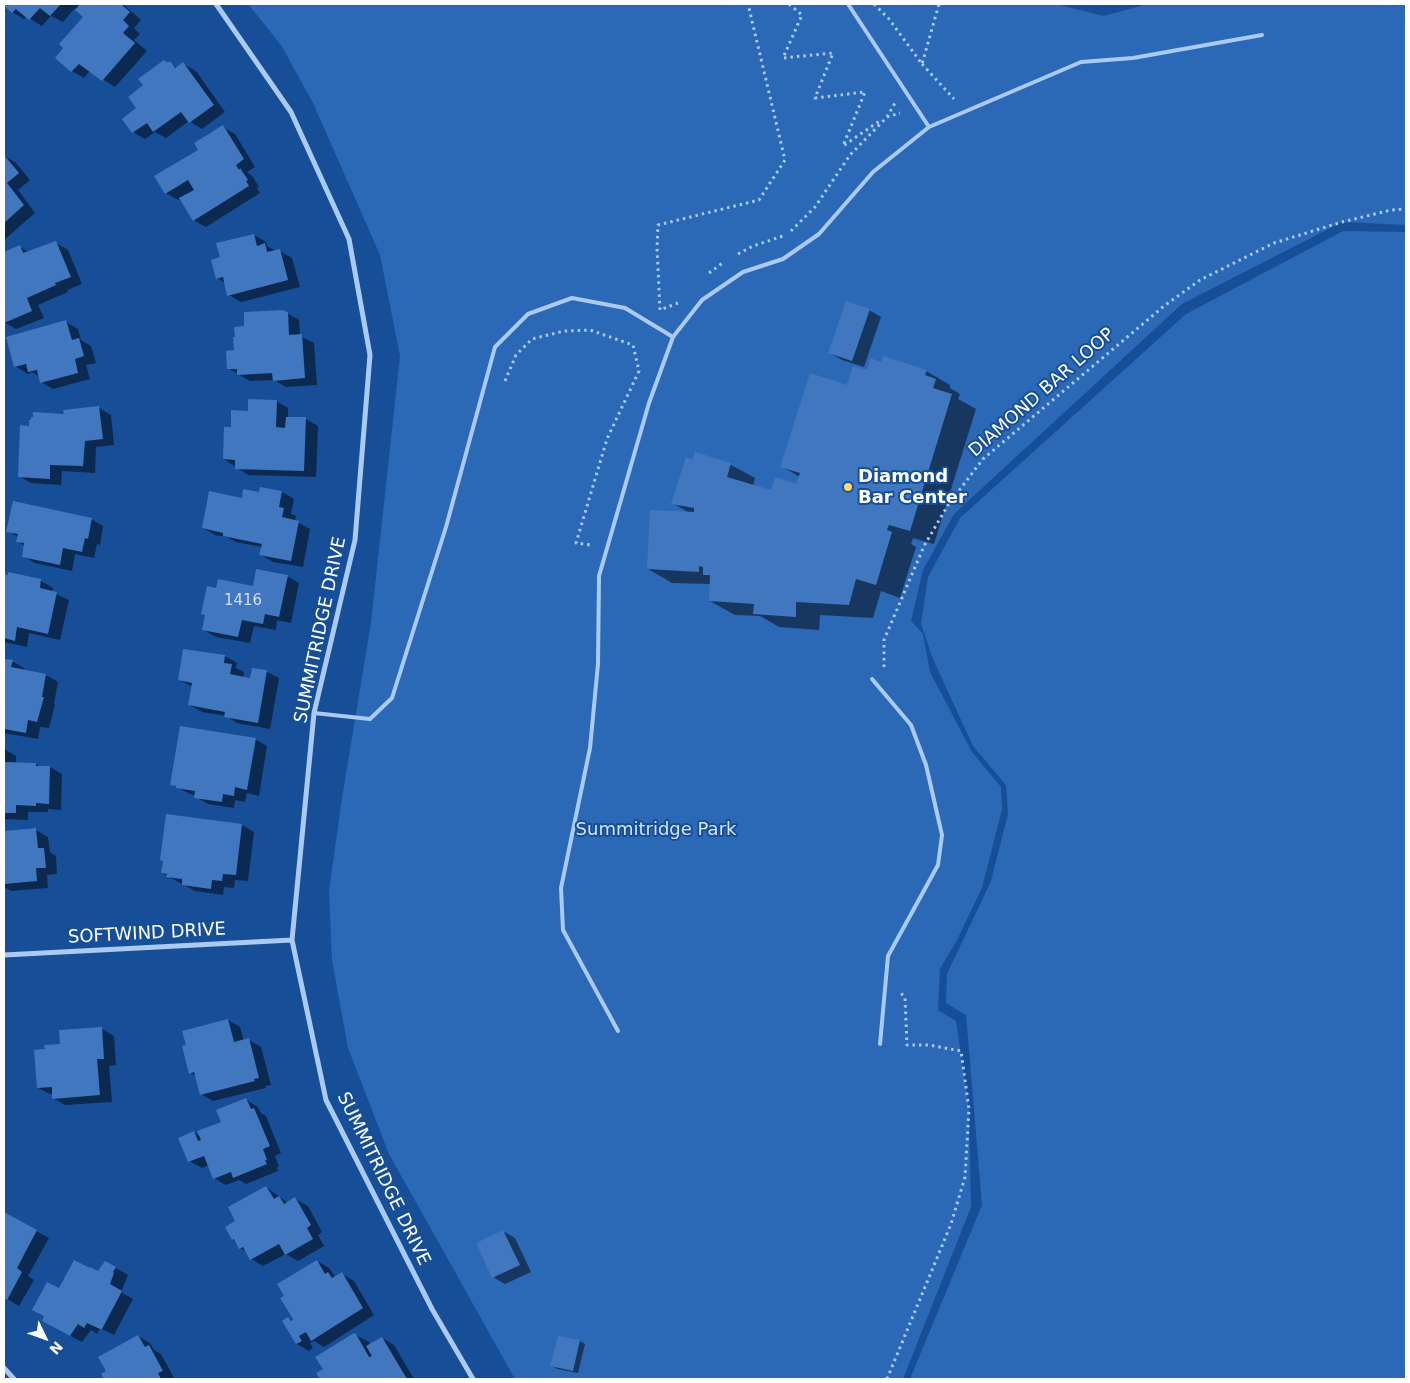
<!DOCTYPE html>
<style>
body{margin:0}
#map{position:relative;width:1410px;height:1383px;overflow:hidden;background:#174e98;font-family:"DejaVu Sans",sans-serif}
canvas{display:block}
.frame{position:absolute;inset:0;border:5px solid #fff;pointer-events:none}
.north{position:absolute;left:20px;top:1313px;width:50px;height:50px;-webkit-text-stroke:4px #174e98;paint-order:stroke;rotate:132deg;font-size:14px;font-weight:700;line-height:20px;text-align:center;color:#fff}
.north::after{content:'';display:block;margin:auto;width:18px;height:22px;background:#fff;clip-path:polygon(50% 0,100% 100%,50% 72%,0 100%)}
</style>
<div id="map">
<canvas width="1410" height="1383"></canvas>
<div class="frame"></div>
<div class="north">N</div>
</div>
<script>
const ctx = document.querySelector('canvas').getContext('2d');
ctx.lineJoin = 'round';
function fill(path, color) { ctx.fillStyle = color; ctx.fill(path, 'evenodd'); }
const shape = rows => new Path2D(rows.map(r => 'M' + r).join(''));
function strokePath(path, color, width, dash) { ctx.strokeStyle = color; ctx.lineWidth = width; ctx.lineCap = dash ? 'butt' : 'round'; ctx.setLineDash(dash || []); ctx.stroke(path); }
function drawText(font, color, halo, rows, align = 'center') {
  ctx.font = font + ' "DejaVu Sans",sans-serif'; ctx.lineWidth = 4; ctx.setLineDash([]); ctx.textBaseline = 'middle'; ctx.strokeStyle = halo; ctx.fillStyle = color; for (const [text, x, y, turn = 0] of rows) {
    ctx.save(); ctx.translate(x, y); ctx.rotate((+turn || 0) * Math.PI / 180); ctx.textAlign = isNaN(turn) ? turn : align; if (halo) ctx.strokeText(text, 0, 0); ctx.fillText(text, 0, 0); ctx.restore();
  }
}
fill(shape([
 [248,4,1056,4,1103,16,1148,4,1406,4,1406,225,1342,222,1182,304,954,514,923,570,911,621,923,634,930,672,972,752,1001,787,1002,809,982,888,957,940,940,969,938,1010,956,1021,969,1109,971,1207,903,1379,515,1379,389,1154,348,1048,332,960,329,891,342,798,371,623,400,356,380,255,313,103,281,45],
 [1343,231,1406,232,1406,1379,910,1379,982,1205,966,1015,946,1003,947,974,991,881,1008,814,1006,785,973,746,932,657,921,623,928,577,960,518,1186,314]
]), '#2b68b6');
fill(shape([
 [4,4,79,4,81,5,82,4,123,4,141,20,134,28,140,34,134,40,147,51,115,87,90,71,84,78,72,71,56,57,65,48,85,17,75,8,63,22,51,16,42,26,27,17,24,19,12,12],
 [168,63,178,68,183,64,196,71,225,112,202,129,189,121,166,138,155,132,145,139,133,132,138,108],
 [223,127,235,134,255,167,247,172,253,177,259,187,257,188,260,193,206,227,193,220,180,198,178,200,166,193,199,150],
 [4,156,15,162,30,180,18,190,35,213,4,240],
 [254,235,266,242,267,246,276,251,280,251,292,258,300,287,241,302,229,295,225,283,217,278,221,258],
 [56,243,68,250,82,284,67,290,68,292,38,305,44,318,16,329,4,322,4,253,20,247,29,252],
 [869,310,881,317,864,367,842,360,830,353],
 [284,311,299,320,300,336,314,343,317,385,286,387,274,380,250,381,228,368,246,327],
 [66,322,78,329,81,340,91,346,96,363,86,365,90,379,53,389,41,382,40,377,32,372,28,374,15,366],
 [926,371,950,385,950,388,960,394,958,399,976,409,934,544,913,538,911,544,916,547,900,598,881,591,873,618,820,615,819,630,779,627,760,616,735,615,710,601,711,584,672,583,648,569,690,513,672,503,696,454,731,465,755,478,753,486,772,492,797,486,800,477,781,466,848,387,867,372],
 [276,401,288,408,288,418,306,419,318,426,316,477,248,475,224,459,232,428,249,412],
 [99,408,111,415,114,445,96,447,95,473,62,471,61,485,31,483,19,476,30,427,65,415],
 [282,492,294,499,291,514,296,516,295,521,310,529,303,567,273,562,261,555,262,547,236,542,227,537,215,535,203,528,243,499,260,493],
 [91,519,103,526,100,545,97,544,94,558,75,554,72,571,35,563,23,556,25,546,17,541,18,537,8,531],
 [9,574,41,581,53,588,52,592,69,600,60,640,29,633,27,647,4,642,4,585,6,576,8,577],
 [287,576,299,583,291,623,277,620,276,630,254,626,250,643,216,637,204,630,217,590,254,587],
 [225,656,237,663,236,668,244,672,243,677,251,679,267,672,279,678,270,729,237,723,226,716,202,712,190,705,193,687,179,680],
 [4,660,12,661,24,668,24,671,46,675,58,682,54,704,55,705,49,728,40,727,38,739,4,733],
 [255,739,267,746,259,796,247,793,245,802,235,800,234,808,208,804,196,797,196,795,190,794,171,784],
 [4,749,16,756,16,763,36,764,41,767,50,767,62,774,61,810,48,809,48,812,28,812,28,820,4,819],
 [167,815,242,825,254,832,248,881,235,880,234,888,224,887,223,895,195,891,162,873],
 [36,830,48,837,50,852,56,856,57,874,47,875,48,888,11,891,4,887,4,833],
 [228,1020,240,1027,244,1041,249,1040,261,1047,271,1085,265,1086,266,1088,213,1101,201,1094,196,1076,190,1073],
 [102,1029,114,1036,116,1065,109,1066,112,1102,65,1105,53,1098,53,1094,50,1094,38,1088,46,1050],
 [246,1100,258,1107,261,1113,266,1116,281,1153,275,1156,279,1166,277,1167,278,1171,246,1184,239,1180,226,1185,214,1178,209,1165,202,1168,189,1161,194,1132,201,1137,222,1123],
 [266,1187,288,1203,295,1199,308,1206,322,1232,318,1235,324,1246,298,1261,286,1254,263,1266,251,1259,247,1252,240,1248,237,1242,233,1240,237,1222],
 [4,1214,49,1238,28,1276,34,1280,19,1306,4,1297],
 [503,1231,515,1238,531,1272,505,1284,493,1277],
 [317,1261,329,1268,336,1278,342,1274,354,1281,374,1315,324,1347,314,1341,310,1343,313,1348,309,1351,297,1344,288,1318,293,1321],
 [106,1262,128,1275,121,1292,133,1299,114,1335,100,1328,97,1334,91,1330,82,1342,55,1328,60,1290,99,1272],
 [356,1335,369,1342,370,1345,382,1338,394,1345,414,1379,321,1379,318,1374,325,1370],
 [138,1336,150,1343,154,1350,161,1354,174,1378,171,1379,105,1379,102,1374,107,1371],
 [580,1341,585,1344,578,1373,557,1369,552,1366]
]), '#0007');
fill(shape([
 [4,4,61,4,50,16,40,8,29,20,16,9,12,13,4,6],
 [80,4,121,4,130,12,123,20,129,26,123,33,135,43,102,81,79,64,71,72,55,58,63,48,59,44,83,17,75,10],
 [164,60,166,62,171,62,175,68,183,62,214,105,189,123,181,112,153,132,147,123,132,133,122,119,136,108,128,97,143,85,138,79],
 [223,125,244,159,236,165,239,170,240,168,248,180,246,181,249,186,193,221,179,198,194,190,188,180,165,194,154,176,198,150,194,143],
 [4,155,19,173,7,183,24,205,4,223],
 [254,234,257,246,265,243,267,252,280,249,288,280,227,296,223,277,216,279,211,260,220,257,216,243],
 [56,241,71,277,55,283,56,285,27,298,32,311,4,323,4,252,20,245,23,253],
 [846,301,870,309,852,361,828,353],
 [284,310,284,311,288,312,289,335,302,334,305,378,273,381,272,373,237,375,237,369,227,369,226,351,234,350,233,337,235,337,234,327,244,326,244,312],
 [66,320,72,340,79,338,84,356,75,359,78,373,40,383,37,370,28,372,26,364,14,367,6,337],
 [883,356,927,370,925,375,936,379,933,388,952,394,910,531,889,525,887,530,892,532,876,585,856,579,849,605,796,602,796,617,753,614,754,604,709,601,710,575,703,575,703,567,699,566,699,572,647,569,650,510,694,512,694,508,671,504,686,457,692,460,695,452,731,463,727,477,771,490,775,477,796,484,800,473,780,467,810,373,847,385,853,366,867,370,870,358,881,362],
 [248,399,277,400,276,427,285,428,286,417,306,417,304,471,235,469,235,460,223,459,224,427,231,427,231,410,248,411],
 [99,406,103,439,85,441,83,466,50,465,50,479,18,477,20,425,29,426,29,420,31,420,31,417,33,417,33,412,64,414,63,410],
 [260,487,282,491,279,507,284,508,282,517,299,521,291,561,259,555,262,544,223,536,223,533,202,528,209,491,242,498,243,489,259,492],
 [13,501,92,518,88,539,85,538,82,552,63,548,60,565,22,557,24,543,16,542,18,534,6,532],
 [256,569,288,575,279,617,265,614,263,624,242,620,238,637,202,630,205,615,201,614,207,586,216,588,218,579,253,586],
 [8,572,41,579,40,588,57,592,48,634,17,627,15,641,4,638,4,579,5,574,8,575],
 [183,649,225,655,224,663,232,664,230,674,250,678,252,668,267,670,258,723,224,717,225,712,188,705,192,683,178,680],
 [4,659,13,660,11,667,46,674,42,697,44,697,37,722,28,720,26,733,4,729],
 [180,726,256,738,247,790,235,787,234,796,223,794,222,802,194,798,195,791,176,788,176,786,170,785],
 [4,762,36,763,36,766,50,766,49,804,36,803,36,806,16,805,16,813,4,813],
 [166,814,242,824,236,875,223,874,222,881,212,880,211,889,182,885,182,879,166,877,167,874,161,873,163,861,160,860],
 [36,828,38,848,44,848,46,868,36,868,37,881,4,884,4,831],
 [228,1019,234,1042,249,1038,259,1078,254,1079,255,1081,200,1095,194,1072,189,1074,182,1046,186,1045,182,1031],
 [102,1027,104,1059,97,1059,100,1095,52,1099,52,1087,37,1088,34,1050,45,1049,44,1045,60,1044,59,1030],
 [246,1098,251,1109,254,1108,270,1146,263,1149,267,1160,265,1160,267,1164,233,1178,231,1172,213,1179,204,1156,188,1162,178,1138,194,1131,198,1141,201,1140,197,1131,221,1122,216,1110],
 [266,1186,274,1199,279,1196,284,1204,295,1197,311,1225,307,1228,313,1239,285,1255,279,1244,250,1260,243,1247,239,1249,234,1239,232,1240,225,1227,235,1221,228,1207],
 [4,1212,37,1230,17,1268,22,1272,7,1300,4,1298],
 [503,1230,520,1265,492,1278,476,1243],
 [74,1260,90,1268,90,1267,98,1271,105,1261,116,1267,113,1272,114,1273,110,1284,122,1291,102,1329,100,1329,87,1323,84,1328,78,1324,70,1336,42,1321,44,1316,32,1310,47,1282,59,1288],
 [317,1260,325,1274,328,1272,332,1278,342,1272,363,1308,311,1341,306,1332,299,1336,302,1341,296,1344,282,1321,288,1317,291,1321,293,1319,280,1298,284,1296,277,1284],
 [354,1333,356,1334,369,1357,372,1356,366,1346,382,1337,407,1379,320,1379,316,1373,323,1369,315,1357],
 [138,1335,145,1347,149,1345,163,1371,158,1373,161,1379,104,1379,101,1374,106,1371,98,1357],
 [558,1336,580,1340,573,1371,550,1366]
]), '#4077bf');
strokePath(shape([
 [789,4,802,15,783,58,833,53,815,98,865,92,843,146,881,120],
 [874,4,889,19,922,64,939,4],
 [922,64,954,99],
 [887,117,895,103],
 [791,231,815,207,850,155,887,117,900,113],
 [738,254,753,246,786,235],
 [709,273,724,262],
 [678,303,660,310,657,248,658,225,759,200,785,160,748,4],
 [505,381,516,355,532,339,564,331,590,330,633,345,639,371,607,439,576,543,592,545],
 [884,667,884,640,924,546,948,505,983,459,1164,306,1200,280,1274,243,1342,222,1391,210,1406,209],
 [887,1379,951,1224,965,1177,969,1109,961,1051,929,1045,907,1045,905,998,901,993]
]), '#abcaf1', 3, [2.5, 4]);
strokePath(shape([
 [848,4,929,127],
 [872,679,911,725,926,765,942,835,938,865,888,956,880,1044],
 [314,713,370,719,392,698,446,527,495,347,528,314,572,298,625,308,673,337],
 [618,1031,563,930,561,888,590,748,598,664,599,576,649,403,673,337,702,300,743,272,783,259,819,234,873,172,929,127,1081,62,1133,58,1262,35]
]), '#abcaf1', 4);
strokePath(shape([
 [216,4,291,112,349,239,370,355,355,540,314,713,292,940,326,1100,432,1309,473,1379],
 [4,955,292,940],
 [4,1368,14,1379]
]), '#abcaf1', 5);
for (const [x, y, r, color] of [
 [848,487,5,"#ffd66b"]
]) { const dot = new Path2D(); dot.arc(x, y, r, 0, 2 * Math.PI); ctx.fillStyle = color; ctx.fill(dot); strokePath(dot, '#174e98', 2); }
drawText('15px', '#cfddef', null, [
 ["1416",243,601]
]);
drawText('18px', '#fff', '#174e98', [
 ["DIAMOND BAR LOOP",1042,393,-41],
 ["SUMMITRIDGE DRIVE",321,630,-78],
 ["SOFTWIND DRIVE",147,934,-3],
 ["SUMMITRIDGE DRIVE",383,1179,64]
]);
drawText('bold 18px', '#fff', '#174e98', [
 ["Diamond",858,477],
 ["Bar Center",858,498]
], 'left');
drawText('18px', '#d2e5fc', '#174e98', [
 ["Summitridge Park",656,830]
]);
</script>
